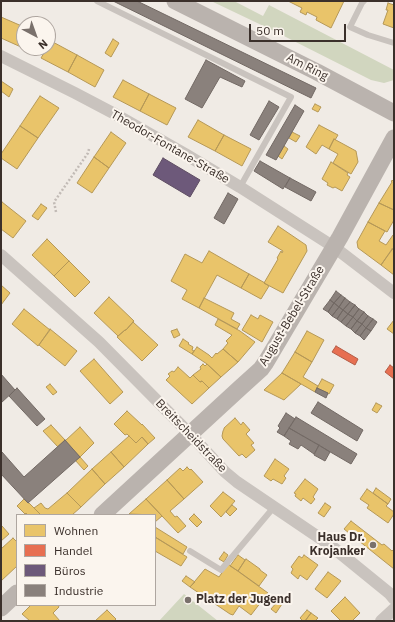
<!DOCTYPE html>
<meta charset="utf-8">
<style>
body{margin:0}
#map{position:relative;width:395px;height:622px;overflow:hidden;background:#f0ebe5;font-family:"IBM Plex Sans",sans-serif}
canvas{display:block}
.frame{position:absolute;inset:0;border:2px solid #3b302b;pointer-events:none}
.legend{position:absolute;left:16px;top:514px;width:140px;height:92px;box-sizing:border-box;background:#fbf5ee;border:1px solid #aea6a0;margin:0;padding:5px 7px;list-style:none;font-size:12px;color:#3b302b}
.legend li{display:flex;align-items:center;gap:8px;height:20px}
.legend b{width:20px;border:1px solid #aea6a0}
.north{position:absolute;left:16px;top:16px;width:40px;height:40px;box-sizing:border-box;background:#fbf5ee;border:1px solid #aea6a0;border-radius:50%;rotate:139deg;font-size:11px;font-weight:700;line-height:16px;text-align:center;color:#3b302b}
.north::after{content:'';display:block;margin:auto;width:14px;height:18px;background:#7a716c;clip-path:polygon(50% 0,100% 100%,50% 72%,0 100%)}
.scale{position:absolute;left:249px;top:24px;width:97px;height:18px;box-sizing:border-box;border:2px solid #3b302b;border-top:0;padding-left:5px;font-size:12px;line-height:14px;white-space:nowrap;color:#3b302b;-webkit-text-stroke:3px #fbf5ee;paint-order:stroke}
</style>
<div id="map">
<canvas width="395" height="622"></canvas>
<div class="frame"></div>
<ul class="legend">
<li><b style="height:11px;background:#e9c46a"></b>Wohnen</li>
<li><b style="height:11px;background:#e76f51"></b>Handel</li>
<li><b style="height:11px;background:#6d597a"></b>Büros</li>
<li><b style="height:11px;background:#8a817c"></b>Industrie</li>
</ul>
<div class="north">N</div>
<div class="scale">50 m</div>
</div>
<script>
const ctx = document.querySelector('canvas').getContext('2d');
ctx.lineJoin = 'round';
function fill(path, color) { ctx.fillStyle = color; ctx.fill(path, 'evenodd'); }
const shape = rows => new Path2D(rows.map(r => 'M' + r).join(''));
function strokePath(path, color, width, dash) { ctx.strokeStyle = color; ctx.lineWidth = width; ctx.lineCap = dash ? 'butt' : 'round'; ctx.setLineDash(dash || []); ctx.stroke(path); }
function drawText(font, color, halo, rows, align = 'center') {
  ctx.font = font + ' "IBM Plex Sans",sans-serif'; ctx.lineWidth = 4; ctx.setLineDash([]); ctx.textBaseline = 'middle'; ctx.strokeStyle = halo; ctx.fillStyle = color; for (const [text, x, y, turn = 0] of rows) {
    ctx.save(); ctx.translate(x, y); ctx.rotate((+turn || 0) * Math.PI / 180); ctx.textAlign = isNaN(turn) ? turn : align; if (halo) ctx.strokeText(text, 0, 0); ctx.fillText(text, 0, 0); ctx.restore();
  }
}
fill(shape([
 [211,1,234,1,263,16,269,5,394,70,394,80,384,83,371,80,274,31],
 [184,594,218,621,159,621]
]), '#d1d6bf');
const homes = shape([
 [288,1,344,1,331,28,316,20,317,17,307,12,306,15,300,12,302,8,288,1],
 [388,3,394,5,394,28,383,24,388,10,386,10,388,3],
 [1,17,24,27,24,41,21,47,1,38,1,17],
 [113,39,119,43,111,57,105,53,113,39],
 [51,41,77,55,68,72,41,58,47,48,48,48,48,46,51,41],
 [77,55,104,70,95,87,68,72,77,55],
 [123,80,149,94,140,111,113,97,123,80],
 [1,81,13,89,9,97,1,91,1,81],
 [149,94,176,108,167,125,140,111,149,94],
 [40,96,59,108,38,138,20,126,40,96],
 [315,104,321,107,318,112,312,109,315,104],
 [198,120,224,135,215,151,188,137,198,120],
 [319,125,338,135,335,140,334,139,329,149,322,145,316,154,306,147,319,125],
 [20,126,38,138,17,169,1,158,1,154,20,126],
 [111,132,126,143,109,168,94,157,111,132],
 [292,132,300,136,296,142,289,138,292,132],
 [224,135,251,149,242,166,215,151,224,135],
 [334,139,356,151,358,162,351,174,333,163,338,154,329,149,334,139],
 [284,146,288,149,282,159,278,156,284,146],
 [94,157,109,168,92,193,77,183,94,157],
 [331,162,348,173,347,175,350,177,342,191,335,187,333,188,327,185,328,183,322,179,331,162],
 [394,178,394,210,379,203,392,182,391,181,394,180,394,178],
 [2,202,26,221,13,238,1,229,1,204,2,202],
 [379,203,394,210,394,220,387,232,368,222,379,203],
 [41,204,47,208,38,220,32,216,41,204],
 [368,222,385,231,379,241,386,245,393,235,394,236,394,247,381,265,358,248,357,242,368,222],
 [278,226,306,245,307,251,283,293,264,283,278,259,277,258,281,251,282,253,283,251,268,242,278,226],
 [47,239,69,261,54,276,32,255,47,239],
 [392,249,394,250,394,275,381,265,392,249],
 [209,251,249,274,241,288,217,275,199,308,182,299,187,290,171,281,185,254,202,263,209,251],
 [69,261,90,282,75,297,54,276,69,261],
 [249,274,265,283,264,283,269,286,261,299,241,288,249,274],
 [1,285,10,293,1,305,1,285],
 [109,297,134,321,126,330,125,330,118,336,94,313,109,297],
 [204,298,234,313,231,319,240,324,237,329,199,308,204,298],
 [24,309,50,330,38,346,12,324,24,309],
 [251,315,258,319,260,315,273,322,262,342,242,330,251,315],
 [218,319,240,331,255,342,238,362,223,349,228,343,226,341,232,335,215,325,218,319],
 [394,320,394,334,387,329,394,320],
 [133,322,158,345,142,361,117,337,125,330,126,330,133,322],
 [50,329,77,351,65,366,39,345,50,329],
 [177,329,180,335,174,338,171,331,177,329],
 [307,331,324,340,312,362,295,352,307,331],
 [183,339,189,343,188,344,193,347,192,350,194,351,192,354,179,346,183,339],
 [197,347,209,355,212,358,216,353,217,354,223,349,238,362,221,377,207,364,192,354,197,347],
 [295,352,312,362,303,377,318,386,315,392,282,373,295,352],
 [94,359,123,392,110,404,80,371,94,359],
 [203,364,205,366,207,364,221,377,209,388,202,381,200,382,193,375,201,369,200,367,203,364],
 [178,367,190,378,193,375,200,382,202,381,209,388,192,404,166,380,170,376,168,374,172,371,174,372,178,367],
 [282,373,301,384,284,400,264,390,282,373],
 [322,379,334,385,329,394,317,388,322,379],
 [50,384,57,392,53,395,46,387,50,384],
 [376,403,382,406,377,413,372,410,376,403],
 [127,411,142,425,142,424,155,438,148,444,142,437,136,443,127,434,125,435,114,424,127,411],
 [235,418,241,425,243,422,250,430,246,434,254,443,251,445,255,450,246,458,242,454,239,456,223,439,222,436,223,431,224,429,224,428,235,418],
 [51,425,65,440,58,447,43,431,51,425],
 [80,427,94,443,80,457,65,441,80,427],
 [129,436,136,443,142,437,148,444,124,467,111,452,129,436],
 [111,452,124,467,105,484,92,469,111,452],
 [80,457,88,466,84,470,75,460,80,457],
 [275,459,289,469,284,476,286,478,282,484,273,479,271,481,264,476,275,459],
 [187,467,190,470,191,469,203,482,184,499,167,480,180,468,183,471,187,467],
 [92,469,105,484,81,507,67,493,92,469],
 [305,479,318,489,313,497,315,499,311,504,303,498,301,501,295,496,296,494,294,493,305,479],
 [167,480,184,499,170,511,175,517,177,516,186,526,178,533,146,499,167,480],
 [376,488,391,499,388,504,373,493,376,488],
 [367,489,388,504,386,506,394,512,394,514,388,523,367,508,369,505,360,499,367,489],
 [223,492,235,501,221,517,210,506,223,492],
 [67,493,81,507,72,515,41,515,34,508,41,503,45,508,48,509,67,493],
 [24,499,28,503,29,503,41,515,28,515,26,513,25,514,17,506,24,499],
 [146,499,162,516,155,522,155,515,129,514,146,499],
 [325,503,331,507,324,517,318,513,325,503],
 [232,505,237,509,230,516,226,512,232,505],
 [194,514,202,522,197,527,189,519,194,514],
 [351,521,382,545,384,544,392,551,394,549,394,569,344,529,351,521],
 [1,526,2,526,9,534,1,541,1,526],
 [155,527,187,547,183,554,155,537,155,527],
 [155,537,187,557,181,566,155,551,155,537],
 [13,538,17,542,17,566,1,581,1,549,13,538],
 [224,552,228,555,224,562,219,559,224,552],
 [238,555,245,560,238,571,230,566,238,555],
 [304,555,318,565,307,580,300,575,298,579,291,573,293,569,291,567,299,556,302,558,304,555],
 [246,559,260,569,260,570,267,575,259,586,238,571,246,559],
 [228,564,268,593,251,615,239,606,233,615,230,614,190,587,205,569,219,577,228,564],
 [328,572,341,581,327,598,315,589,328,572],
 [186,576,195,582,190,587,182,581,186,576],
 [345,597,360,613,352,621,341,621,331,611,345,597],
 [278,601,282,604,276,613,271,609,278,601],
 [31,605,58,605,59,607,53,613,60,621,30,621,22,614,31,605],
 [107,610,116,619,114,621,95,621,107,610],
 [307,610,311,613,305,621,303,621,300,618,307,610],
 [311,613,318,618,315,621,305,621,311,613]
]);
fill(homes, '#e9c46a');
strokePath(homes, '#b59857', 1);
const shops = shape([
 [336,346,358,359,355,365,332,352,336,346],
 [390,365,394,368,394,379,385,372,390,365]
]);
fill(shops, '#e76f51');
strokePath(shops, '#b35c46', 1);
const offices = shape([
 [163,158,200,180,190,197,153,175,163,158]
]);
fill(offices, '#6d597a');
strokePath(offices, '#5e4d62', 1);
const industry = shape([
 [113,1,137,1,316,88,311,98,113,1],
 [206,60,245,81,242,87,220,77,202,108,185,99,206,60],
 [269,101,279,107,259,140,250,135,269,101],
 [295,105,304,111,276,160,266,155,295,105],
 [260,161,290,178,283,189,254,171,260,161],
 [290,178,316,192,311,201,285,187,290,178],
 [228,193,238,199,224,224,214,218,228,193],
 [336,291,341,295,334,303,330,300,336,291],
 [341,295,345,298,339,307,334,303,341,295],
 [345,298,350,302,343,310,339,307,345,298],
 [330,300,334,303,328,312,323,309,330,300],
 [350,302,355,305,348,314,343,310,350,302],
 [334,303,339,307,332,316,328,312,334,303],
 [355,305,359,309,353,317,348,314,355,305],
 [339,307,343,310,337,319,332,316,339,307],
 [359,309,364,312,357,321,353,317,359,309],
 [343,310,348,314,341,322,337,319,343,310],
 [364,312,368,316,362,324,357,321,364,312],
 [348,314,353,317,346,326,341,322,348,314],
 [368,316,373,319,366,328,362,324,368,316],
 [353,317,357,321,351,329,346,326,353,317],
 [373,319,377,322,371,331,366,328,373,319],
 [357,321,362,324,355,333,351,329,357,321],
 [362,324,366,328,360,336,355,333,362,324],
 [366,328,371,331,364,340,360,336,366,328],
 [1,374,15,390,1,403,1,374],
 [17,388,45,419,37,426,9,396,17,388],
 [317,388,328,393,326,398,315,392,317,388],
 [318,402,363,430,357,441,311,413,318,402],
 [286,413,295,419,284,436,277,432,280,428,278,426,286,413],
 [296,417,357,454,351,464,289,428,296,417],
 [289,428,319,445,314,454,301,445,298,449,289,444,291,441,284,436,289,428],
 [65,440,80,457,28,503,1,474,1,452,2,452,24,477,65,440],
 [319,445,330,452,325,461,314,455,319,445]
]);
fill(industry, '#8a817c');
strokePath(industry, '#726964', 1);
strokePath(shape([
 [56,212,54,202,88,153,89,149]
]), '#c2bbb6', 2.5, [2, 2]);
strokePath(shape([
 [97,1,291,97,240,187],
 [364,1,362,3,350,27,368,35,394,43],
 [190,551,221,570,274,507]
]), '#c9c3be', 6);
strokePath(shape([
 [1,56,75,93,113,113,185,154,240,187,334,247,394,293],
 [1,255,99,342,190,434,225,472,237,482,330,545,389,593,394,599],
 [381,621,394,609]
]), '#c9c3be', 12);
strokePath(shape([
 [175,1,317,72,394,113],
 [102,515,240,388,261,369,266,362,340,237,394,138],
 [1,608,17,593]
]), '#bab3ae', 17);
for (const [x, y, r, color] of [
 [373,545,4,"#7a716c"],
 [188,600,4,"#7a716c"]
]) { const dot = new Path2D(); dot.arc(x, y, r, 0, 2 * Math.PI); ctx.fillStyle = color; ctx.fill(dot); strokePath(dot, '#fbf5ee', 1.5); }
drawText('12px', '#3b302b', '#fbf5ee', [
 ["Am Ring",307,67,27],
 ["Theodor-Fontane-Straße",170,147,30],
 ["August-Bebel-Straße",292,316,-59],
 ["Breitscheidstraße",191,436,46]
]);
drawText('bold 12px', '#3b302b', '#fbf5ee', [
 ["Haus Dr.",365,538],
 ["Krojanker",365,552],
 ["Platz der Jugend",196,600,"left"]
], 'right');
</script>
